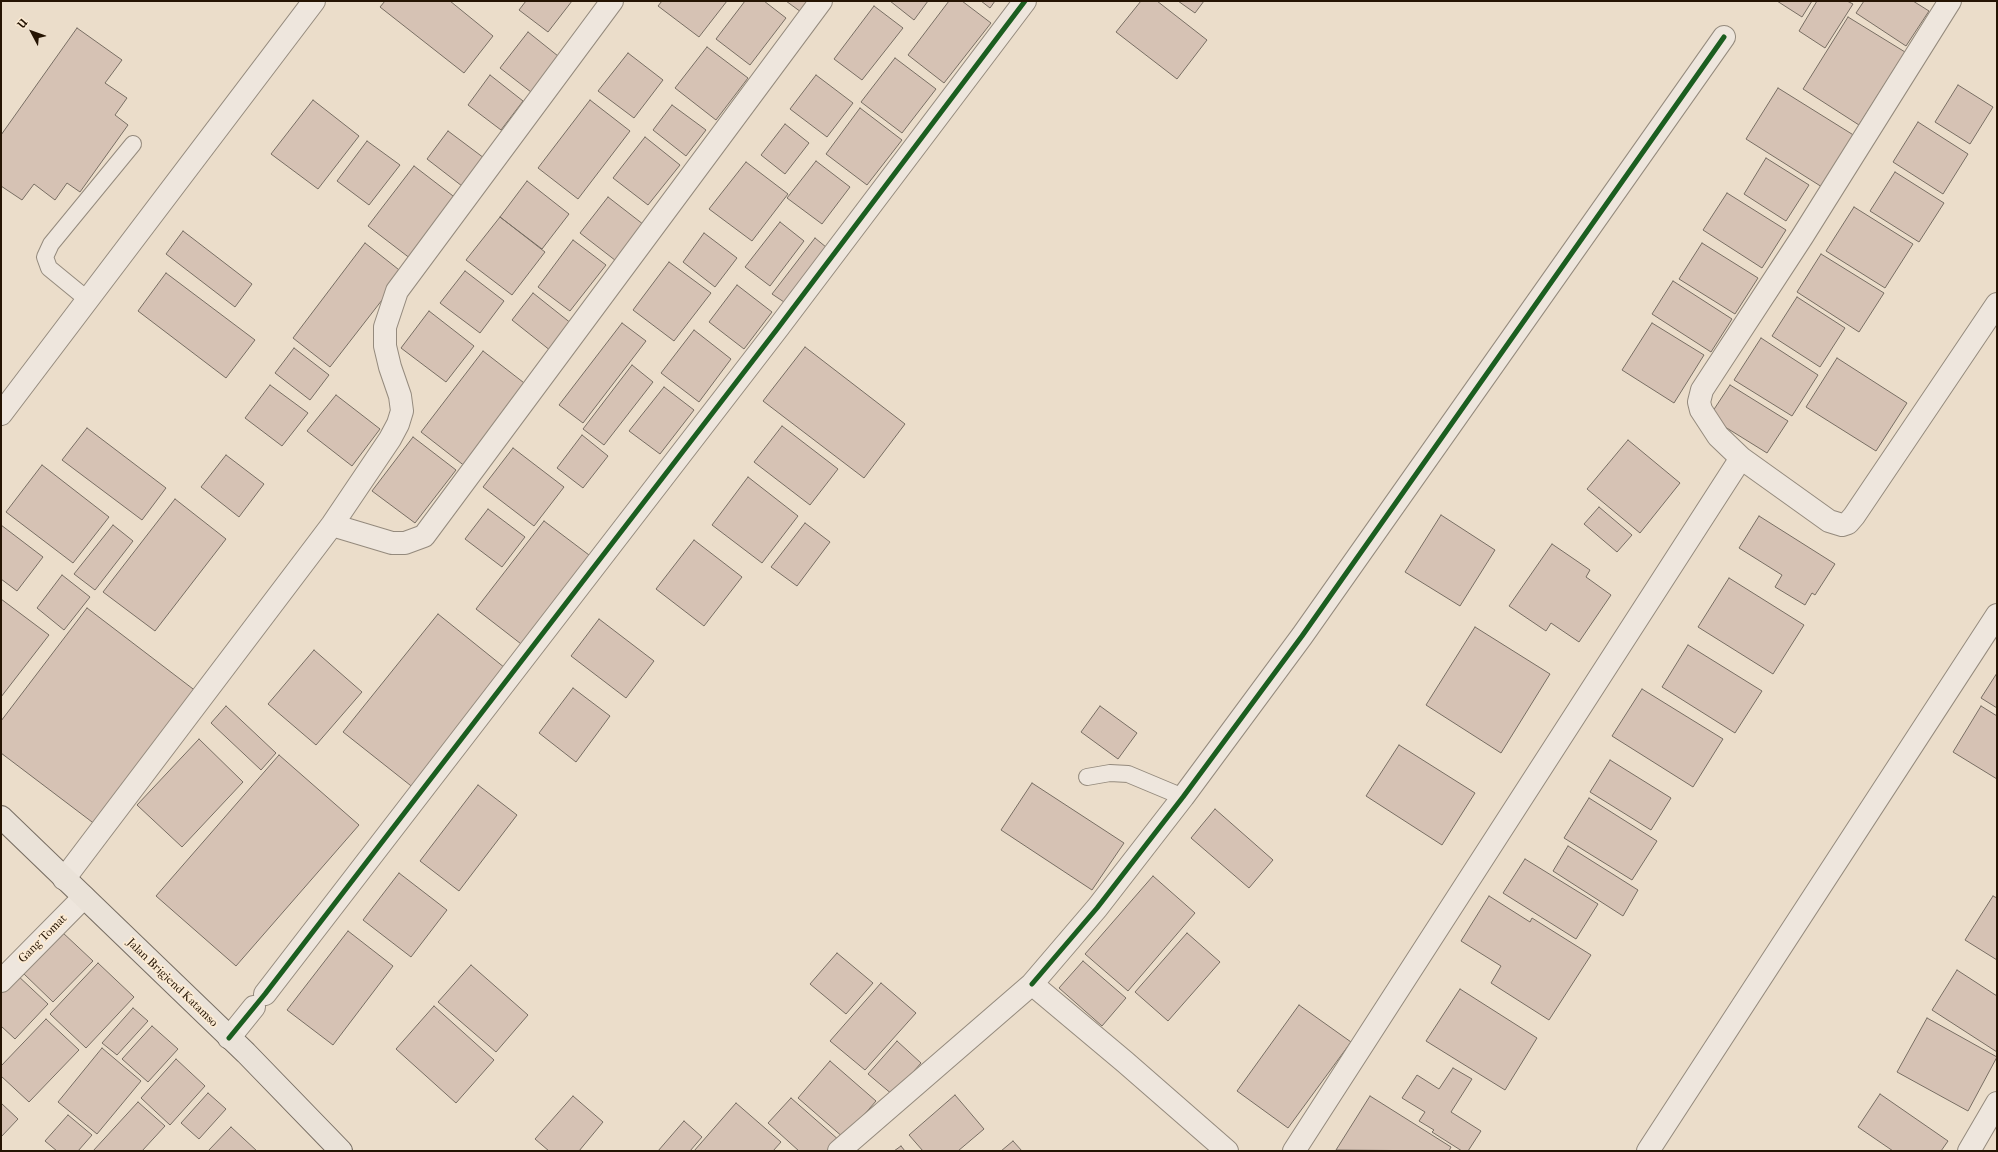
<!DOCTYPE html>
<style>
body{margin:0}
#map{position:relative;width:1998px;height:1152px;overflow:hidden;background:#ebddca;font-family:"IM FELL French Canon",serif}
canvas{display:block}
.frame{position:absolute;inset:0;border:2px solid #251403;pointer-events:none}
.north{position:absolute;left:12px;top:12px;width:40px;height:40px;-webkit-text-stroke:3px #fbead3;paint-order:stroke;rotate:311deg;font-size:11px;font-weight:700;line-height:16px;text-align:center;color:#251403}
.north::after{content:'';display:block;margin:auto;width:14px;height:18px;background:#251403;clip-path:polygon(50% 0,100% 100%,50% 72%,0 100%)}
</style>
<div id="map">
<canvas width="1998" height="1152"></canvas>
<div class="frame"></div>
<div class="north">U</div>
</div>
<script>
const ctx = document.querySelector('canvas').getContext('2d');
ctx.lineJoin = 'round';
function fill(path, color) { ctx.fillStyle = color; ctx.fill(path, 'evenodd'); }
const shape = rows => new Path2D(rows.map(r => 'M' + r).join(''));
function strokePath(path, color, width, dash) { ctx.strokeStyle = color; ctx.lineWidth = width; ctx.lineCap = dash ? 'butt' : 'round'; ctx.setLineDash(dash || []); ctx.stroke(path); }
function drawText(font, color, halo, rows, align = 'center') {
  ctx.font = font + ' "IM FELL French Canon",serif'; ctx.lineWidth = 4; ctx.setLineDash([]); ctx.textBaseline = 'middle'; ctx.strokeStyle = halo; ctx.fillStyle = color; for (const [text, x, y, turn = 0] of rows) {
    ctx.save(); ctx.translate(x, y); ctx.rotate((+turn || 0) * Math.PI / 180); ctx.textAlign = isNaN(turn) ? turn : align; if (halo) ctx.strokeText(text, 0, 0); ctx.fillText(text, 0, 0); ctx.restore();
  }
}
const building = shape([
 [385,1,450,1,493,36,464,73,380,7,385,1],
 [526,1,572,1,548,32,519,10,526,1],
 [662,1,727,1,699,37,658,6,662,1],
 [745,1,764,1,786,18,750,65,716,39,745,1],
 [786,1,809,1,801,12,786,1],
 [890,1,928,1,914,20,890,1],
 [949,1,962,1,991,23,944,83,908,55,949,1],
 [981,1,995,1,990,8,981,1],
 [1141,1,1157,1,1207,40,1177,79,1116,32,1141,1],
 [1178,1,1204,1,1195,13,1178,1],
 [1777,1,1812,1,1802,17,1777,1],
 [1817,1,1847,1,1853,4,1825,48,1799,31,1817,1],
 [1864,1,1913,1,1929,11,1906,46,1856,13,1864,1],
 [874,6,903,28,862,80,834,59,874,6],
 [1848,17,1905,52,1859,125,1803,89,1848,17],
 [77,28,122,60,105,83,127,98,115,115,128,125,80,192,67,183,55,200,34,184,22,200,1,186,1,135,77,28],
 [528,32,558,56,531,92,500,68,528,32],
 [707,47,748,78,716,120,675,88,707,47],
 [628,53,663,80,634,118,598,91,628,53],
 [895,58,936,89,902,133,861,102,895,58],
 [490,75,523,101,501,130,468,105,490,75],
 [816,75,853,103,827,137,790,109,816,75],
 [1958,85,1993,107,1970,144,1935,122,1958,85],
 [1778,88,1855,136,1822,187,1746,139,1778,88],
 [313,100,359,136,318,189,271,154,313,100],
 [590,100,630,131,578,199,538,168,590,100],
 [672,105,706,130,686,156,653,130,672,105],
 [860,108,902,140,867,185,826,154,860,108],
 [1918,122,1968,154,1943,194,1893,162,1918,122],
 [785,124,809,143,785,174,761,155,785,124],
 [448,131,484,158,462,186,427,159,448,131],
 [645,137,680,165,648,205,613,178,645,137],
 [367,141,400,165,369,205,337,181,367,141],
 [1766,158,1809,185,1786,221,1744,194,1766,158],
 [816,161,850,187,822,224,787,198,816,161],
 [746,162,788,194,752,241,709,209,746,162],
 [414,166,457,199,411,259,368,226,414,166],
 [1895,172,1944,203,1919,242,1870,211,1895,172],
 [527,181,569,214,542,249,500,217,527,181],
 [1727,193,1786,230,1762,268,1703,230,1727,193],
 [608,197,648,228,620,264,580,233,608,197],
 [1854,207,1913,244,1885,288,1826,251,1854,207],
 [500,217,545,252,512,295,466,260,500,217],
 [780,222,804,241,770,286,745,267,780,222],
 [183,231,252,284,235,307,166,254,183,231],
 [704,233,737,258,715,287,683,262,704,233],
 [815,238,832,252,790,306,772,294,815,238],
 [573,240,606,265,570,311,538,287,573,240],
 [365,243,403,273,330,367,293,338,365,243],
 [1702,243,1758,278,1735,314,1679,279,1702,243],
 [1821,254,1884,293,1859,332,1797,292,1821,254],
 [669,262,711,293,674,341,633,310,669,262],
 [465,271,504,301,480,333,440,303,465,271],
 [166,273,255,340,226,378,138,311,166,273],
 [1673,281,1732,319,1711,352,1652,314,1673,281],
 [737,285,772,312,744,349,709,322,737,285],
 [533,293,572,324,551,351,512,320,533,293],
 [1797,297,1845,328,1820,367,1772,336,1797,297],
 [429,311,474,346,446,382,401,348,429,311],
 [622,323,646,341,583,423,559,405,622,323],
 [1652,323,1704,355,1674,403,1622,370,1652,323],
 [694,330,731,359,699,402,661,373,694,330],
 [1761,338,1818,375,1792,416,1734,380,1761,338],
 [805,347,905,424,864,478,763,401,805,347],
 [294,348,329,375,310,400,275,373,294,348],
 [483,351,528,386,466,467,421,432,483,351],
 [1837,358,1907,403,1876,451,1806,407,1837,358],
 [632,365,653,382,604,445,583,429,632,365],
 [270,385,308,413,282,446,245,418,270,385],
 [1730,385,1788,421,1767,453,1709,417,1730,385],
 [664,387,694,410,660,454,629,431,664,387],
 [336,395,380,429,352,466,307,431,336,395],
 [782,426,838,469,810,505,754,462,782,426],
 [87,428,166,488,142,520,62,460,87,428],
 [582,435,608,456,583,488,557,468,582,435],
 [413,437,456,470,415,523,372,491,413,437],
 [1628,440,1680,483,1640,533,1587,489,1628,440],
 [513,448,564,487,534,526,483,487,513,448],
 [226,455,264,484,239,517,201,487,226,455],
 [42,465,109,517,73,563,6,512,42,465],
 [748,477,798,516,762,563,712,525,748,477],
 [175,499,226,539,155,631,103,592,175,499],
 [1599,507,1632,535,1617,552,1584,524,1599,507],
 [488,509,525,537,502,567,465,539,488,509],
 [1441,515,1495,550,1460,606,1405,572,1441,515],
 [1759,516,1835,564,1815,595,1812,593,1805,605,1775,587,1782,575,1739,548,1759,516],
 [544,521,593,558,525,647,476,609,544,521],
 [805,523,830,542,797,586,771,567,805,523],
 [1,525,43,557,17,591,1,579,1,525],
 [113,525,133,541,95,590,74,574,113,525],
 [694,540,742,577,704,626,656,589,694,540],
 [1552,544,1590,570,1586,577,1611,595,1579,642,1551,623,1546,631,1509,606,1552,544],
 [62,575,90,597,64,630,37,608,62,575],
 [1729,578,1804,625,1773,674,1698,627,1729,578],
 [1,599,49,635,1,697,1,599],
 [87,608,197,692,96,825,1,753,1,721,87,608],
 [438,614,510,672,415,789,343,732,438,614],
 [599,619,654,661,626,698,571,656,599,619],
 [1475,627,1550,674,1501,753,1426,705,1475,627],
 [1688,645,1762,691,1735,733,1662,687,1688,645],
 [314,650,362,692,316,745,268,704,314,650],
 [1997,673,1997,708,1981,698,1997,673],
 [573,688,610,716,576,762,539,733,573,688],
 [1642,689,1723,739,1693,787,1612,736,1642,689],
 [226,706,276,753,261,770,211,723,226,706],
 [1100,706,1137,733,1118,759,1081,732,1100,706],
 [1981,706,1997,716,1997,779,1953,752,1981,706],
 [199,739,243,782,182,847,137,805,199,739],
 [1399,745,1475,793,1442,845,1366,796,1399,745],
 [279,755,359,825,236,966,156,896,279,755],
 [1610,760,1671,798,1651,830,1590,792,1610,760],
 [1032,783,1124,843,1092,890,1001,830,1032,783],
 [478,785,517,815,459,891,420,861,478,785],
 [1589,798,1657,841,1632,880,1564,838,1589,798],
 [1215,809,1273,860,1249,888,1191,838,1215,809],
 [1568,846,1638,890,1623,916,1553,871,1568,846],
 [1525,859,1598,904,1576,939,1503,893,1525,859],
 [399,873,447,910,411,957,363,920,399,873],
 [1153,876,1195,913,1128,991,1085,954,1153,876],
 [1489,896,1530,922,1532,918,1591,955,1549,1020,1491,983,1501,966,1461,941,1489,896],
 [1993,896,1997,898,1997,960,1965,940,1993,896],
 [348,931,393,966,333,1045,287,1010,348,931],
 [62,932,93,961,53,1002,23,973,62,932],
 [1187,933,1220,962,1168,1021,1135,992,1187,933],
 [837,953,873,983,846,1014,810,984,837,953],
 [1083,961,1126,998,1102,1026,1059,988,1083,961],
 [98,963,134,997,86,1048,50,1014,98,963],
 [471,965,528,1015,496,1052,438,1002,471,965],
 [1957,970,1997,996,1997,1052,1932,1010,1957,970],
 [16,974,48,1004,15,1039,1,1026,1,990,16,974],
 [881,983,916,1013,865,1070,830,1041,881,983],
 [1460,989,1537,1038,1505,1090,1426,1041,1460,989],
 [1299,1005,1351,1042,1288,1128,1237,1091,1299,1005],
 [434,1006,494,1060,456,1103,396,1049,434,1006],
 [133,1008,148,1021,117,1055,102,1043,133,1008],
 [1927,1018,1997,1057,1968,1111,1897,1072,1927,1018],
 [46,1019,79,1050,29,1102,1,1076,1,1066,46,1019],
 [152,1026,178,1049,148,1082,122,1059,152,1026],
 [897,1041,921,1063,893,1095,868,1074,897,1041],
 [102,1048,141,1081,97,1134,58,1102,102,1048],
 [176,1059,205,1086,170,1125,141,1098,176,1059],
 [830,1061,876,1101,844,1138,798,1098,830,1061],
 [1453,1068,1472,1079,1451,1112,1481,1131,1468,1151,1462,1151,1432,1132,1434,1130,1419,1121,1425,1112,1402,1098,1417,1075,1439,1089,1453,1068],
 [208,1093,226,1109,199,1139,181,1123,208,1093],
 [1880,1094,1948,1141,1941,1151,1893,1151,1858,1127,1880,1094],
 [955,1095,984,1129,958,1151,923,1151,909,1135,955,1095],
 [573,1096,603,1122,579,1151,549,1151,535,1139,573,1096],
 [1370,1096,1451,1147,1449,1151,1336,1150,1370,1096],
 [791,1098,840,1141,831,1151,799,1151,768,1123,791,1098],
 [138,1102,165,1126,142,1151,93,1151,138,1102],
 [1,1103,18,1119,1,1137,1,1103],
 [736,1103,781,1142,773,1151,694,1151,736,1103],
 [68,1115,92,1135,78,1151,57,1151,45,1141,68,1115],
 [684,1121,702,1137,690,1151,658,1151,684,1121],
 [231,1127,257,1151,208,1151,231,1127],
 [1013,1141,1022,1151,1001,1151,1013,1141],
 [901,1146,905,1151,894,1151,901,1146]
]);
fill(building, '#d6c2b4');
strokePath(building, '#786e63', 1);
const service = shape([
 [88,300,49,268,45,257,51,244,133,144],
 [1087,777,1110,773,1128,774,1183,797]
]);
const minor = shape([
 [1950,1,1802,237,1702,390,1699,402,1701,410,1718,436,1741,458,1829,521,1842,525,1848,523,1854,516,1997,304],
 [1,414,314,1],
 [332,525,392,543,405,543,424,536,821,1],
 [64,879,332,525,390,439,398,424,402,411,400,396,390,367,385,346,385,327,397,291,612,1],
 [1,981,84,897],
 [1032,984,1097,908,1183,797,1302,636,1724,37],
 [265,994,778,328,1025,1],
 [229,1038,254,1007],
 [839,1151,1032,984,1125,1062,1227,1151],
 [1294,1151,1741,458],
 [1648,1151,1997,615],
 [1969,1151,1997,1103]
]);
const primary = shape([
 [1,817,246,1053,341,1151]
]);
strokePath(service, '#948a7d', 18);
strokePath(minor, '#948a7d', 24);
strokePath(primary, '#786e63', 24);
strokePath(service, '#eee6dd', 16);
strokePath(minor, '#eee6dd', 22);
strokePath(primary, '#eae2d8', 22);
strokePath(shape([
 [1032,984,1097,908,1183,797,1302,636,1724,37],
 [229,1038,265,994,778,328,1025,1]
]), '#1b5e20', 5);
drawText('12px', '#251403', '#fbead3', [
 ["Gang Tomat",43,939,-45],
 ["Jalan Brigjend Katamso",172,983,44]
]);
</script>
